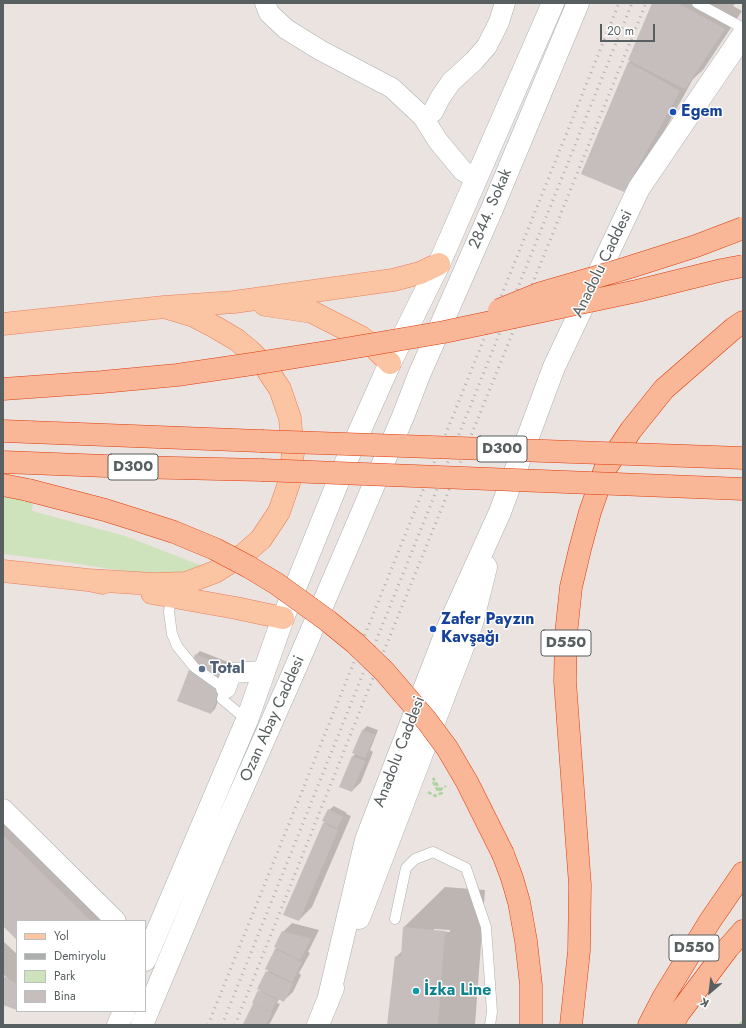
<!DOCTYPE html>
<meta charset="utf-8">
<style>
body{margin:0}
#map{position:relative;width:746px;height:1028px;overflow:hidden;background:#ebe3df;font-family:Jost,sans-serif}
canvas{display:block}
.frame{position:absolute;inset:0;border:4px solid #585f60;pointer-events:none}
.legend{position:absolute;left:16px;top:920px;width:130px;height:92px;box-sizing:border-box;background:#fff;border:1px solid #bcbfbf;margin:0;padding:5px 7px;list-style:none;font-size:12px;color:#585f60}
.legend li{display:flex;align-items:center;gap:8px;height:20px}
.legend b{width:20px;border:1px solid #bcbfbf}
.north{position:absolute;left:690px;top:972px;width:40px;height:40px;-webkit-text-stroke:3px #fff;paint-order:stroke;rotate:208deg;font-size:11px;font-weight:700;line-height:16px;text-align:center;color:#585f60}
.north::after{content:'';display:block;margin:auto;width:14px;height:18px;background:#585f60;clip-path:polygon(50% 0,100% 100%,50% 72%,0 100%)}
.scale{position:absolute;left:600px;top:24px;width:55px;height:18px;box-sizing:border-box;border:2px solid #585f60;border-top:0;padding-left:5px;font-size:12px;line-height:14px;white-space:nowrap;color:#585f60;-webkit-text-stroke:3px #fff;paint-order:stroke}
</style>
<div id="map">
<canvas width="746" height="1028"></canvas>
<div class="frame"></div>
<ul class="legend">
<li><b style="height:5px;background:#fbc5a4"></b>Yol</li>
<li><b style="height:5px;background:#adaeae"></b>Demiryolu</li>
<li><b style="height:11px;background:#cee2bc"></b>Park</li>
<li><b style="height:11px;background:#c6bebd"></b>Bina</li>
</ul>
<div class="north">K</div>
<div class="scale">20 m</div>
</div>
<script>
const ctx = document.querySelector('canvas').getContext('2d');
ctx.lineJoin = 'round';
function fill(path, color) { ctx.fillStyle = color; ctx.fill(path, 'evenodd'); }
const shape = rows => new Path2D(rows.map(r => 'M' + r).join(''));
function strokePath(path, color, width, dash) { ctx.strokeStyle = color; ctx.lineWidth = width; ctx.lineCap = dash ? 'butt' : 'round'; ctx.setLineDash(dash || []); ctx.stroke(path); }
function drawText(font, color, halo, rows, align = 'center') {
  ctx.font = font + ' Jost,sans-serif'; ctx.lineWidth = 3; ctx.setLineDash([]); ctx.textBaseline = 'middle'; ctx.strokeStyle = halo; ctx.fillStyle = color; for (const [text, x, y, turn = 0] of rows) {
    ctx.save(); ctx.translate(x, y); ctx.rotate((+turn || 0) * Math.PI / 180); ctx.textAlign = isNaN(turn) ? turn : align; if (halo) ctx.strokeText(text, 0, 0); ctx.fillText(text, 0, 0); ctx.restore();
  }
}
fill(shape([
 [3,495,33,501,32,511,125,536,205,567,181,574,155,576,53,560,3,554]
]), '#cee2bc');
fill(shape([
 [653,3,736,3,733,6,742,11,703,70,693,79,641,173,623,191,628,63,631,60],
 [200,651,233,664,215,709,211,713,196,655],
 [367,726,378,730,370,750,373,752,361,782,352,791,340,786,353,756,356,753,353,753,363,730],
 [3,800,103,921,17,921,17,939,3,925],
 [334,806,347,813,346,814,351,816,312,907,299,920,323,824,326,821,329,810],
 [445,887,485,890,475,1025,388,1025,396,957,402,951,404,927],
 [434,929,450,930,450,932,434,931],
 [292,923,319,930,308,952,310,953,299,973,301,975,293,992,283,1001,279,999,277,1003,280,1004,269,1025,246,1025,244,1024,261,990,258,989,269,970,275,949,277,948,283,932],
 [3,941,17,954,17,1008,3,1004,3,977,7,981,8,979,3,974]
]), '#0003');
fill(shape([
 [652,3,678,3,725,29,685,89,628,60],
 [628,62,680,91,624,192,581,174],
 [195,654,229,668,211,714,177,701],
 [362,730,375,735,365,758,352,753],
 [352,756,365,761,352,792,339,787],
 [328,809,343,817,337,828,322,821],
 [323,823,338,830,299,921,283,915],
 [3,835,91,921,17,921,17,940,3,926],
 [403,927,445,931,438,1025,387,1025,395,956,401,957],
 [282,931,311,939,300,960,274,947],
 [275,949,302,962,292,982,265,969],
 [266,971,293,984,284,1002,257,989],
 [3,976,17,984,17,1010,3,1005],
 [258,990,277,1000,271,1012,252,1003],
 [253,1004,272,1013,266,1025,243,1024]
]), '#c6bebd');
const service = shape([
 [697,3,743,28],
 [171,596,169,612,172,634,177,646,194,667,215,682,226,688,222,699,247,720],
 [395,919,406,868,415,859,433,852,466,868,486,927,492,1012,490,1025]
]);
const minor = shape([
 [265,3,269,13,286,29,320,50,392,88,423,117,438,141,463,171,477,178],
 [423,117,433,112,440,98,451,82,474,61,487,46,499,22,505,3],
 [226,688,231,673,265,671],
 [3,809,116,921]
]);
const secondary = shape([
 [359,918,472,623,486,567],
 [145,960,247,720,283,618,348,457,390,363,439,264,553,3],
 [328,1001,366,840,449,625,500,512,554,367,639,188,743,35],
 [118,1025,124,1011],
 [142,1025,220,839,295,669,353,534,404,414,419,375,492,209,578,3],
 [318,1025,333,988]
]);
const primary = shape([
 [265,305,312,312,361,337,374,347,390,363],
 [3,324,164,307,234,302,393,280,420,273,439,264],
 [3,571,88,580,103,583],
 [88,580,153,584,186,583,215,572,244,554,261,539,279,512,289,483,293,453,290,418,280,389,264,365,249,350,237,340,215,327,194,316,164,307],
 [152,593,236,608,283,618]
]);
const trunk = shape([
 [3,431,261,441],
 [3,462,132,467,262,470],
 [3,485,28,490],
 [503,854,512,878,519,902,526,941,531,985,531,1025],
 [571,1025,579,951,580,885,565,681,566,634,571,587,580,549,590,512,605,469,631,430,664,389,734,328,743,322],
 [649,1025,663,998,710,921,743,873],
 [672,1025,679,1013,728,948,743,931]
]);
strokePath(service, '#abb1b2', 11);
strokePath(minor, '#abb1b2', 21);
strokePath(secondary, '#aab1b3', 23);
strokePath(primary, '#ea7e59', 23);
strokePath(trunk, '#e03a0a', 23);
strokePath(shape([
 [433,782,438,791,446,786],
 [428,792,435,796,442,793,433,778],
 [740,1025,743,1020]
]), '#aad3a0', 2.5, [4, 2]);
strokePath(service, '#fff', 10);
strokePath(minor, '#fff', 20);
strokePath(secondary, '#fff', 22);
strokePath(primary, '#fbc5a4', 22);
strokePath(trunk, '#f9b797', 22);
strokePath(shape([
 [208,1025,619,3],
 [222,1025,632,3],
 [235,1025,371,683,646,3]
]), '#adaeae', 3, [1, 5]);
const trunkBridge = shape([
 [499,310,541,293,627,268,696,246,743,228],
 [3,389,102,382,177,375,252,364,333,351,444,332,637,291,722,270,743,266],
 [261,441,743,458],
 [262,470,743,489],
 [28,490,105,510,143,522,174,532,215,549,249,567,277,584,328,621,355,643,384,671,427,721,447,748,467,782,503,854]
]);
strokePath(trunkBridge, '#e03a0a', 23, []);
strokePath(trunkBridge, '#f9b797', 22);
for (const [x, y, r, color] of [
 [673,112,4,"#1a4fb4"],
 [433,629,4,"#1a4fb4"],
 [202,669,4,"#5c6f8a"],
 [416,991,4,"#0f9aa8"]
]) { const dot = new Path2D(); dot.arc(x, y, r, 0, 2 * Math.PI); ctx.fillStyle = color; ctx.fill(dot); strokePath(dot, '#fff', 1.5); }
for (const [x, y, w] of [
 [502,449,50],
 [133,467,50],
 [566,643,50],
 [694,948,50]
]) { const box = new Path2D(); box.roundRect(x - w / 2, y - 13, w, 26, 3); ctx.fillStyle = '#fff'; ctx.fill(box); strokePath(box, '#585f60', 1); }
drawText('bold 15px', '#585f60', null, [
 ["D300",502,449],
 ["D300",133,467],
 ["D550",566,643],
 ["D550",694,948]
]);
drawText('bold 16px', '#164399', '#fff', [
 ["Egem",681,112],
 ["Zafer Payzın",441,620],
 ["Kavşağı",441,638]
], 'left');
drawText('16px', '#585f60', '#fff', [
 ["2844. Sokak",491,209,-67],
 ["Anadolu Caddesi",603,264,-64],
 ["Ozan Abay Caddesi",273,719,-66],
 ["Anadolu Caddesi",400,752,-69]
]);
drawText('bold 16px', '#4e5e75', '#fff', [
 ["Total",210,669]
], 'left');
drawText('bold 16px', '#0d838f', '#fff', [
 ["İzka Line",424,991]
], 'left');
</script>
